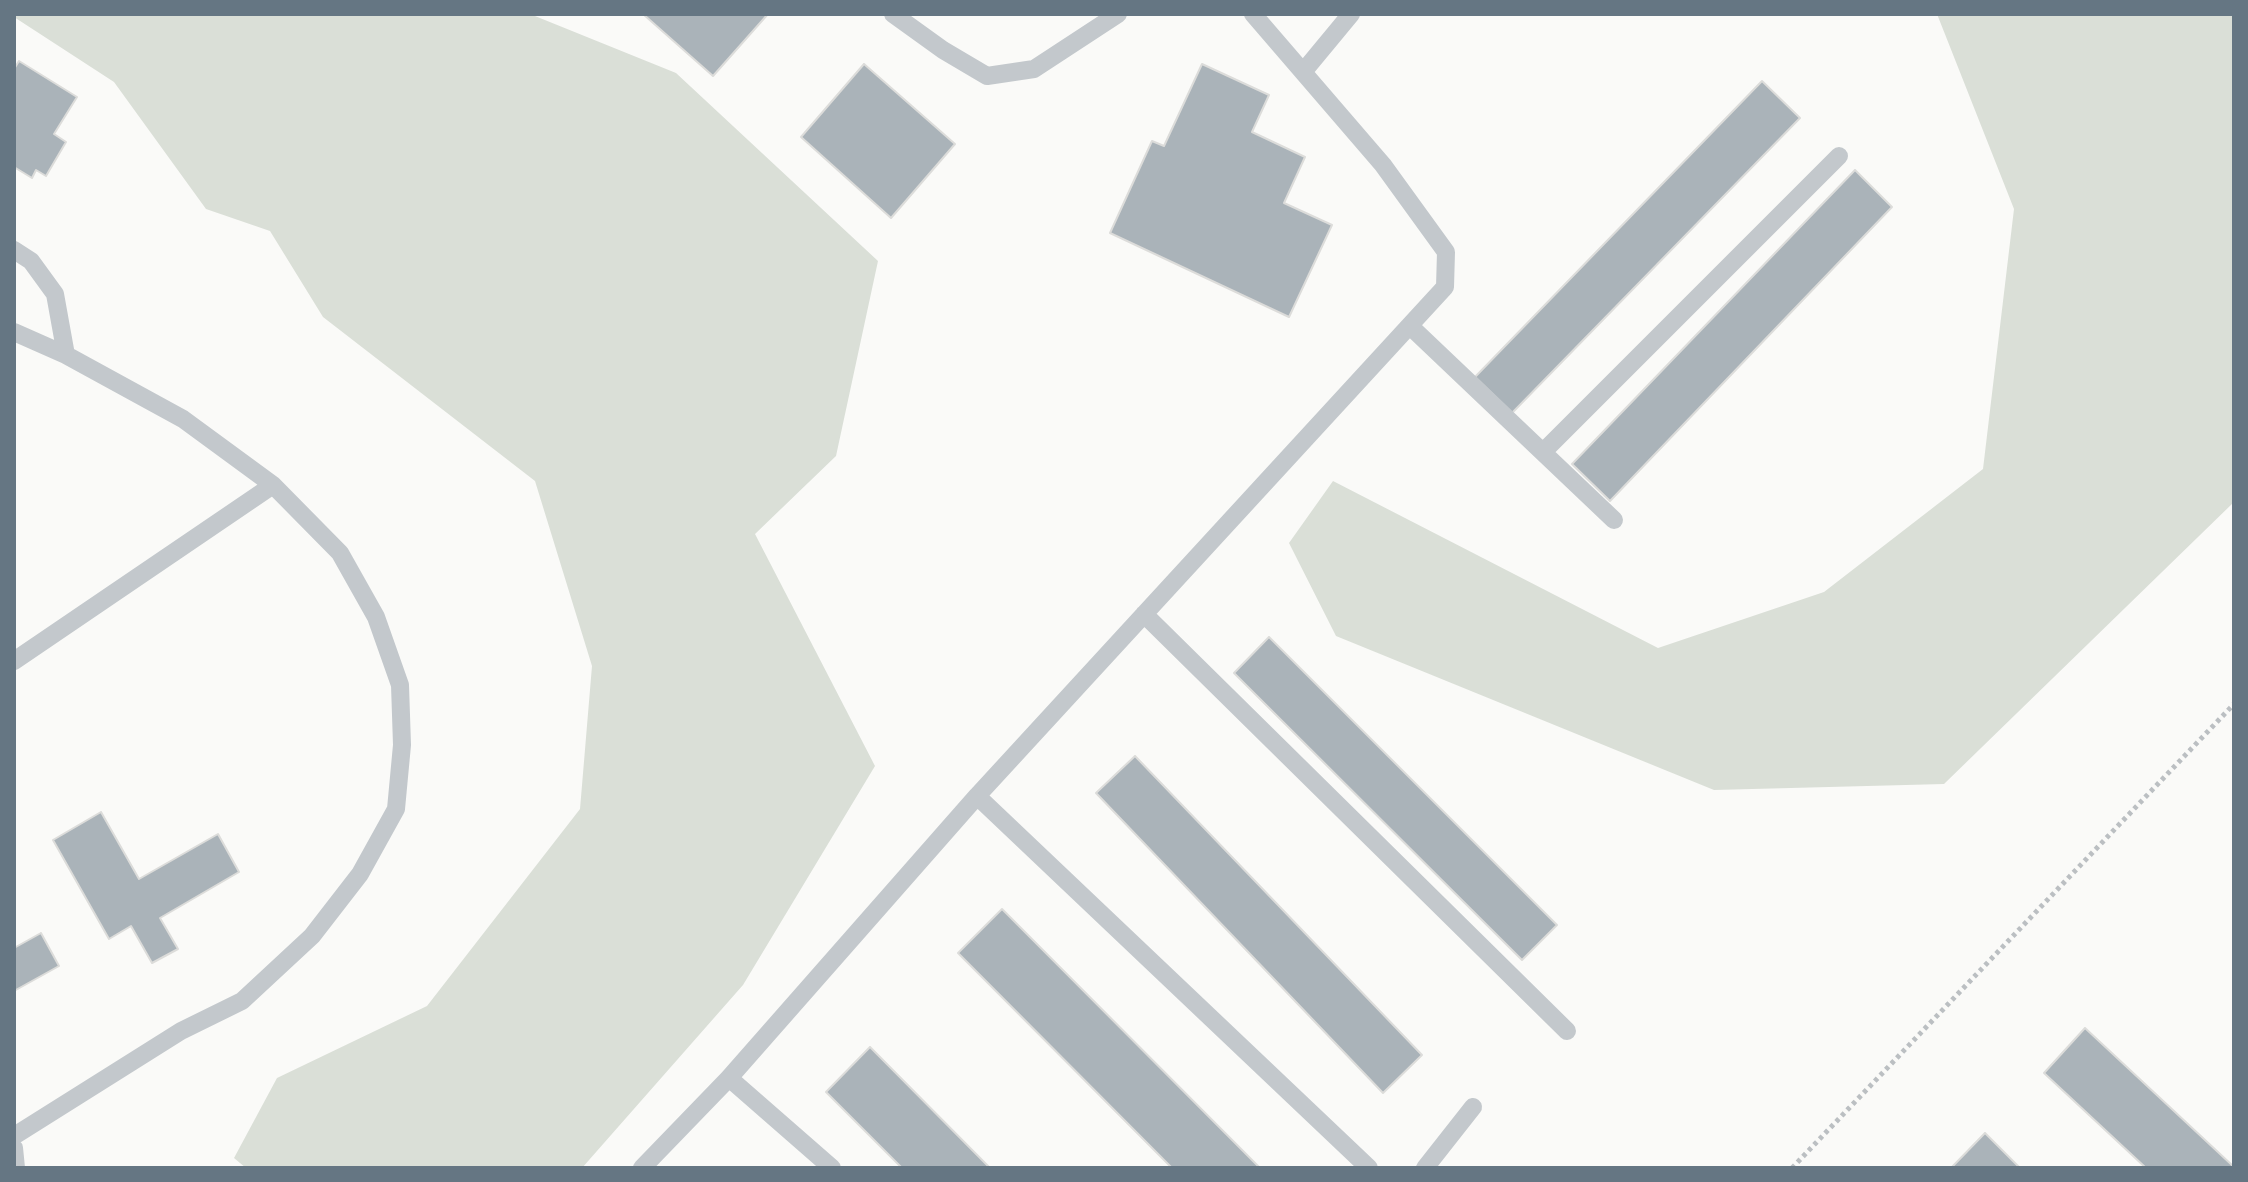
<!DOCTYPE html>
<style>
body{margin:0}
#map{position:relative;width:2248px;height:1182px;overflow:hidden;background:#fafaf8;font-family:"Roboto Condensed",sans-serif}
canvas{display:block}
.frame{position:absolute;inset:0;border:16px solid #657683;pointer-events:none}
</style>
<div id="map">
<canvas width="2248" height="1182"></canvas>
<div class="frame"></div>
</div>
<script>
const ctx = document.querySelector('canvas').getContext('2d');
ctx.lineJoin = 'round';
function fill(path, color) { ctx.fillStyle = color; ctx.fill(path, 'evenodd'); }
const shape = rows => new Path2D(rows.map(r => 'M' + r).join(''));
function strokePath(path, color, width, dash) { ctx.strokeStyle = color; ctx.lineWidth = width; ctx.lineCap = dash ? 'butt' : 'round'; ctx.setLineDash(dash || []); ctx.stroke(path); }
fill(shape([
 [14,14,530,14,676,73,878,261,836,456,755,534,875,766,743,985,582,1168,246,1168,234,1158,277,1078,427,1006,580,809,592,666,535,481,323,317,270,231,206,209,114,82,14,17],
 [1937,14,2234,14,2234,502,1944,784,1714,790,1336,636,1289,543,1333,481,1658,648,1824,592,1983,469,2014,209]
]), '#dadfd7');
const building = shape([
 [643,14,768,14,713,76,643,14],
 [19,61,77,97,54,134,66,142,46,176,36,170,32,178,14,167,14,69,19,61],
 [864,64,955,144,891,218,801,137,864,64],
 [1202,64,1269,95,1252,132,1305,157,1284,203,1332,225,1289,317,1110,233,1152,141,1164,146,1202,64],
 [1762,81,1800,118,1512,413,1475,377,1762,81],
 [1855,170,1892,207,1610,501,1572,464,1855,170],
 [1269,637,1557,925,1522,960,1234,673,1269,637],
 [1135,756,1422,1055,1383,1093,1096,793,1135,756],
 [101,812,139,879,218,834,239,872,160,918,178,949,152,963,131,926,109,939,53,840,101,812],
 [1002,909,1260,1168,1172,1168,958,953,1002,909],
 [41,933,59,966,14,991,14,948,41,933],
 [2085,1028,2234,1167,2234,1168,2146,1168,2044,1073,2085,1028],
 [870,1047,990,1168,902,1168,826,1092,870,1047],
 [1985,1133,2020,1168,1951,1168,1985,1133]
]);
fill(building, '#aab3b9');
strokePath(building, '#dcdcda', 2);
strokePath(shape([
 [1792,1168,2234,704]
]), '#bbbfc2', 5, [4, 4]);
strokePath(shape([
 [893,14,943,50,987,76,1034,69,1118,14],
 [1303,72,1351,14],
 [14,250,31,261,55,294,66,355],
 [1411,327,1614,520],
 [14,332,66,355,183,419,273,485,340,553,376,617,400,685,402,745,396,809,360,874,312,936,242,1001,181,1031,14,1136],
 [1544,451,1839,156],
 [1144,614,1567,1031],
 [14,661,273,485],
 [977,796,1369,1168],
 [729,1078,832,1168],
 [14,1148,16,1168],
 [642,1168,729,1078,977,796,1445,287,1446,252,1383,165,1253,14],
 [1425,1168,1473,1107]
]), '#c3c8cc', 18);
</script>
